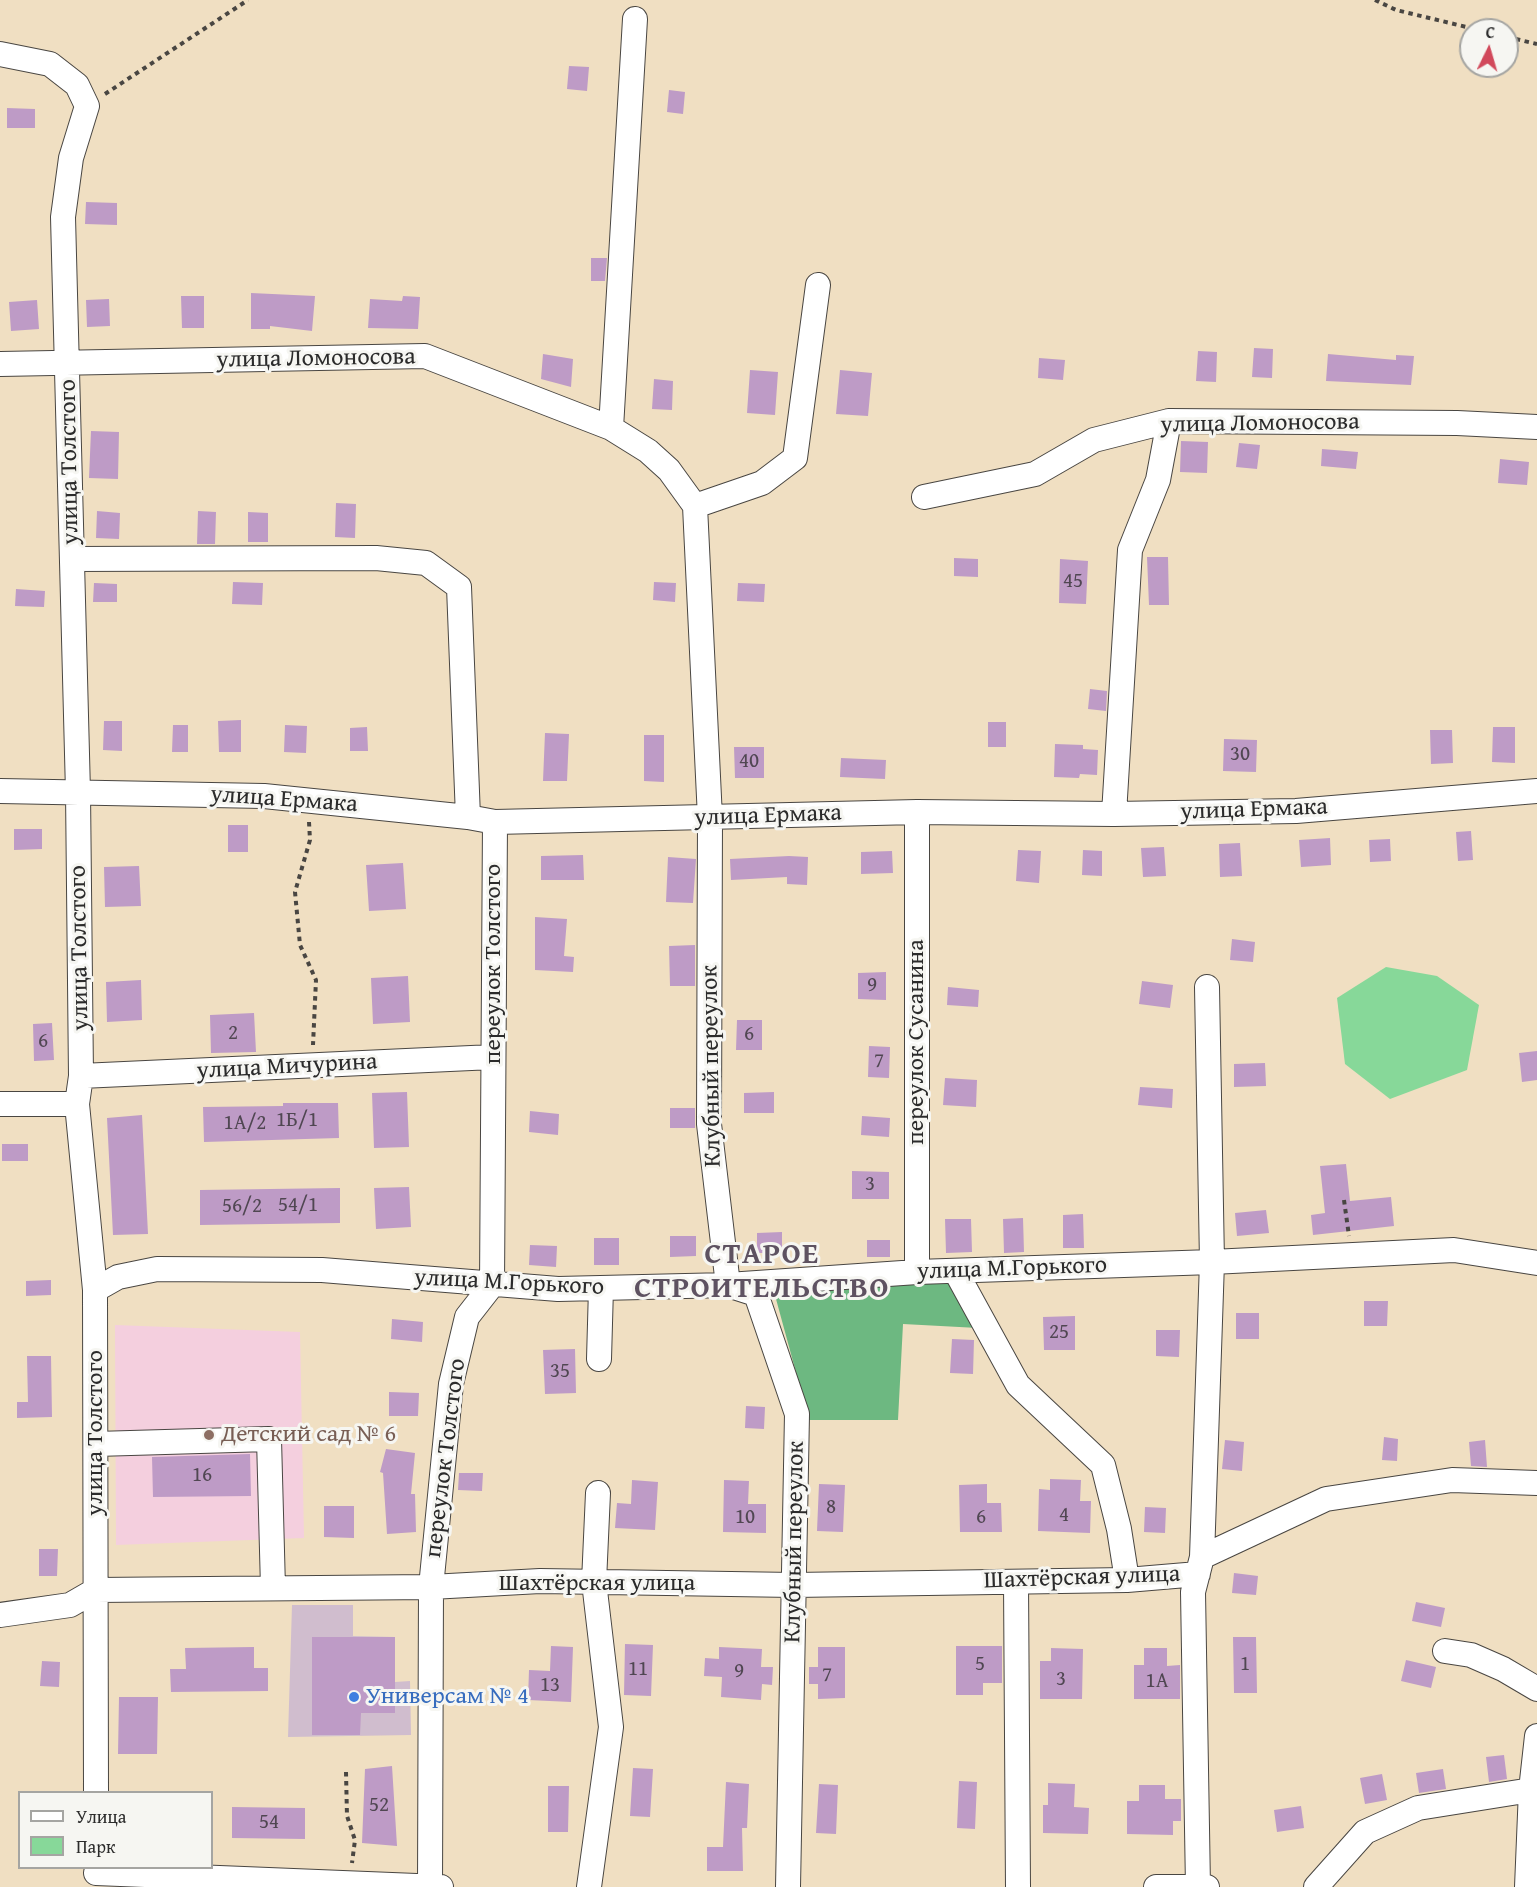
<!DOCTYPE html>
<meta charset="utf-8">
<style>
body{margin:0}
#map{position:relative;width:1537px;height:1887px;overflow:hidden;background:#f0dfc2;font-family:"Gentium Book Plus",serif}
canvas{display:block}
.legend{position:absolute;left:18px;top:1791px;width:195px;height:78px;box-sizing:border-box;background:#f6f6f2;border:2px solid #a5a5a2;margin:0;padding:8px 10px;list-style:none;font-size:18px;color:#2b2b2b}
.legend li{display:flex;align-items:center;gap:12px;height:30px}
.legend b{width:30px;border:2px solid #a5a5a2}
.north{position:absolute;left:1459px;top:18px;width:60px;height:60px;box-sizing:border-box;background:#f6f6f2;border:2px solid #a5a5a2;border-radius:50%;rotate:5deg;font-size:16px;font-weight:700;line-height:24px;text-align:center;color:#2b2b2b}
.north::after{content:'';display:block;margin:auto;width:21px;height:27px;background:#d1495b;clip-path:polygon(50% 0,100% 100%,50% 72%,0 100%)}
</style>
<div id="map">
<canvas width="1537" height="1887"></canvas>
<ul class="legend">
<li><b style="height:8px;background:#fff"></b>Улица</li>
<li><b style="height:16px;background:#87d899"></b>Парк</li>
</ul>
<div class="north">С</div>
</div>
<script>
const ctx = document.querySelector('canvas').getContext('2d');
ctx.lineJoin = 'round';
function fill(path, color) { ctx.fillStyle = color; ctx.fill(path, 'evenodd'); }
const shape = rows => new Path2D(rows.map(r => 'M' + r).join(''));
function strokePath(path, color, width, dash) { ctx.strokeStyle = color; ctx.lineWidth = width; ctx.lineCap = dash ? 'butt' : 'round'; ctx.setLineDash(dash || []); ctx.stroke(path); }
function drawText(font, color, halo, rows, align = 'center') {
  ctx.font = font + ' "Gentium Book Plus",serif'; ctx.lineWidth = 6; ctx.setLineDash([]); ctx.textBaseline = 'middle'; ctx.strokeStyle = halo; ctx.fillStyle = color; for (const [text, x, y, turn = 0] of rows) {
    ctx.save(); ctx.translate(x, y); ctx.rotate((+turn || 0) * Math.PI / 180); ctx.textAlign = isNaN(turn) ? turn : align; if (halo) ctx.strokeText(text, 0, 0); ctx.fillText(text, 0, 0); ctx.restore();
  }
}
fill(shape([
 [115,1325,300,1332,304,1538,116,1545]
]), '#f4cfde');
fill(shape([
 [292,1605,353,1605,353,1636,395,1637,395,1682,410,1681,411,1735,288,1737]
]), '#d0bdce');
fill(shape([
 [1386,967,1437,976,1479,1005,1467,1070,1390,1099,1345,1064,1337,998]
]), '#87d899');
fill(shape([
 [949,1282,978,1328,903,1324,898,1420,809,1420,773,1288]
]), '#6db881');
fill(shape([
 [569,66,589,67,587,91,567,89],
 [669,90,685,92,683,114,667,112],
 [7,108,35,109,35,128,7,128],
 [86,202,117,203,117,225,85,224],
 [591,258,607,258,605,281,591,281],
 [251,293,315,296,312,331,270,326,270,329,251,329],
 [181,296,204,296,204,328,182,328],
 [403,296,420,297,418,329,368,328,370,299,402,301],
 [109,299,110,326,87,327,86,300],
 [37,300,39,329,11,331,9,302],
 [1254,348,1273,349,1272,378,1252,377],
 [1198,351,1217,352,1216,382,1196,381],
 [543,354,573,359,571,387,541,379],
 [1328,354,1396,360,1396,355,1414,356,1411,385,1326,381],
 [1039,358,1065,360,1063,380,1038,378],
 [750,370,778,372,775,415,747,413],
 [840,370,872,373,868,416,836,414],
 [654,379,673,381,672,410,652,409],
 [91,431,119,432,118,479,89,478],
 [1181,441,1208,442,1207,473,1180,472],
 [1239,443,1260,445,1257,469,1236,467],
 [1322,449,1358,452,1356,469,1321,466],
 [1500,459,1529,462,1527,485,1498,483],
 [336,503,356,504,355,538,335,537],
 [97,511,120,513,119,539,96,538],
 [198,511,216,512,215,544,197,544],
 [248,512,268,513,268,542,248,542],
 [1147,557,1168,557,1169,605,1149,605],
 [954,558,978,559,978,577,954,576],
 [1060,559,1088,561,1086,604,1059,603],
 [233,582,263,583,262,605,232,604],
 [654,582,676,583,675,602,653,600],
 [94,583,117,584,117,602,93,602],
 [738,583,765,584,764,602,737,601],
 [16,589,45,591,44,607,15,606],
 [1090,689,1107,691,1106,711,1088,709],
 [241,720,241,752,219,752,218,721],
 [104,721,122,721,122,751,103,750],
 [988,722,1006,722,1006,747,988,747],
 [173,725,188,725,188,752,172,752],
 [285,725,307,726,306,753,284,752],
 [367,727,368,751,350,751,350,728],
 [1493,727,1515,727,1515,763,1492,762],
 [1430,730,1452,730,1453,763,1431,764],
 [545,733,569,734,567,781,543,781],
 [644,735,664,735,664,782,644,781],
 [1224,739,1257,740,1256,772,1223,771],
 [1055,744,1083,745,1083,749,1098,750,1097,775,1080,774,1079,778,1054,777],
 [734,747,764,747,764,778,735,778],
 [841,758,886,760,885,779,840,777],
 [228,825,248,825,248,852,228,852],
 [14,829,42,829,42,849,14,850],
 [1471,831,1473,860,1458,861,1456,832],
 [1330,838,1331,865,1301,867,1299,840],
 [1390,839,1391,861,1370,862,1369,840],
 [1240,843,1242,876,1220,877,1219,844],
 [1164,847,1166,876,1143,877,1141,848],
 [1018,850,1041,851,1039,883,1016,881],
 [1083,850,1102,851,1102,876,1082,875],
 [892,851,893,873,861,874,861,852],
 [583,855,584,880,541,880,541,856],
 [789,856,808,857,807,885,787,884,787,877,731,880,730,859],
 [668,857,696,859,693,903,666,902],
 [403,863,406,909,369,911,366,865],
 [139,866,141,906,105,907,104,867],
 [535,917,567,919,564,956,574,957,573,972,535,970],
 [1232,939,1255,942,1253,962,1230,960],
 [695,945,695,986,670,986,669,946],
 [886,972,886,1000,858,999,858,973],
 [408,976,410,1022,373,1024,371,978],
 [141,980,142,1020,107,1022,106,982],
 [1142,981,1173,985,1170,1008,1139,1004],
 [948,987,979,990,978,1007,947,1005],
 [254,1013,256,1052,211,1053,210,1015],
 [737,1020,762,1020,762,1050,736,1050],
 [52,1023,54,1060,34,1061,33,1024],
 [869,1046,890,1047,889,1078,868,1077],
 [1537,1051,1537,1080,1522,1082,1519,1053],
 [1265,1063,1266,1086,1234,1087,1234,1064],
 [945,1078,977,1080,976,1107,943,1105],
 [1140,1087,1173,1089,1172,1108,1138,1105],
 [407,1092,409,1147,374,1148,372,1093],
 [774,1092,774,1113,744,1113,744,1093],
 [283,1103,338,1103,339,1138,204,1142,203,1107,283,1106],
 [670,1108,695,1108,695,1128,670,1128],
 [530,1111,559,1114,558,1135,529,1132],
 [142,1115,148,1234,113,1235,107,1118],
 [862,1116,890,1118,889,1137,861,1135],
 [2,1144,28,1144,28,1161,2,1161],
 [1346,1164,1350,1201,1391,1197,1394,1226,1313,1235,1311,1215,1325,1213,1320,1166],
 [852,1171,889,1172,889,1199,852,1199],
 [409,1187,411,1227,376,1229,374,1188],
 [340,1188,340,1223,200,1225,200,1190],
 [1266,1210,1269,1233,1237,1236,1235,1213],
 [1083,1214,1084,1248,1063,1248,1063,1215],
 [1023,1218,1024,1252,1004,1253,1003,1219],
 [945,1219,971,1219,972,1252,946,1253],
 [782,1232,782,1253,757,1253,757,1233],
 [670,1236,696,1236,696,1256,670,1257],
 [594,1238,619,1238,619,1265,594,1265],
 [867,1240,890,1240,890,1257,867,1257],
 [530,1245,557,1246,556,1267,529,1265],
 [51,1280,51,1295,26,1296,26,1281],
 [1364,1301,1388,1301,1387,1326,1364,1326],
 [1236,1313,1259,1313,1259,1339,1236,1339],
 [1075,1316,1075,1350,1044,1350,1043,1317],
 [392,1319,423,1322,422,1342,391,1339],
 [1156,1330,1180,1330,1179,1357,1156,1356],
 [952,1339,974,1340,973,1374,950,1373],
 [575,1349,576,1393,545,1394,543,1350],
 [27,1356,51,1356,52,1417,17,1418,17,1402,28,1402],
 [389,1392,419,1393,418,1416,389,1416],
 [746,1406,765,1407,764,1429,745,1428],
 [1384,1437,1398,1439,1397,1461,1382,1460],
 [1225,1440,1244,1442,1242,1471,1222,1469],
 [1485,1440,1487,1467,1471,1466,1469,1442],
 [386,1449,415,1453,411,1494,415,1494,416,1532,387,1534,383,1473,380,1472],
 [250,1454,251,1496,153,1497,152,1457],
 [459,1473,483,1473,482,1491,458,1490],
 [1050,1479,1081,1480,1080,1501,1091,1501,1090,1533,1038,1531,1039,1489,1050,1490],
 [632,1480,658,1482,655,1530,615,1528,617,1503,631,1504],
 [724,1480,749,1481,748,1504,766,1504,766,1533,723,1532],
 [819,1484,845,1485,843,1532,817,1531],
 [987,1484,987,1503,1001,1503,1002,1532,960,1532,959,1485],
 [324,1506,354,1506,354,1538,324,1537],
 [1145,1507,1166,1508,1165,1533,1144,1532],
 [39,1549,58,1549,57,1576,39,1576],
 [1234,1573,1258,1576,1256,1595,1232,1593],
 [1416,1602,1445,1608,1441,1627,1412,1621],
 [312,1637,395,1637,395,1713,361,1713,360,1735,312,1735],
 [1233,1637,1256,1637,1257,1693,1234,1693],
 [625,1644,653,1645,651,1696,624,1695],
 [551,1646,573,1647,571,1702,528,1700,529,1670,550,1671],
 [956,1646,1002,1646,1002,1683,983,1683,983,1695,956,1695],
 [254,1647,254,1668,268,1668,268,1691,171,1692,170,1669,186,1669,185,1648],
 [719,1647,762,1649,761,1667,773,1667,772,1685,762,1684,761,1700,721,1697,722,1677,704,1676,705,1658,719,1659],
 [818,1647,845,1647,845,1698,818,1699,818,1684,809,1684,809,1667,818,1667],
 [1051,1648,1083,1649,1082,1699,1040,1699,1040,1661,1051,1661],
 [1144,1648,1167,1648,1167,1666,1180,1665,1180,1699,1134,1699,1134,1665,1144,1665],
 [1406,1660,1436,1667,1431,1688,1401,1681],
 [42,1661,60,1662,59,1687,40,1686],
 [119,1697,158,1697,157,1754,118,1754],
 [1504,1755,1507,1779,1489,1782,1486,1757],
 [392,1766,397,1846,362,1843,365,1769],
 [633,1768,653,1769,650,1817,630,1816],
 [1443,1769,1446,1789,1419,1793,1416,1773],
 [1382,1774,1387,1800,1365,1804,1360,1778],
 [959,1781,977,1782,975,1829,957,1828],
 [726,1782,749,1784,747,1828,742,1828,743,1871,707,1871,707,1847,723,1847],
 [1048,1783,1075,1784,1074,1807,1089,1808,1088,1834,1043,1833,1043,1805,1048,1805],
 [819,1784,838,1785,836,1834,816,1833],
 [1139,1785,1165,1785,1165,1799,1181,1799,1181,1821,1173,1821,1173,1835,1127,1834,1127,1801,1139,1801],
 [548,1786,569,1786,568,1832,548,1832],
 [1301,1806,1304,1828,1277,1832,1274,1810],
 [232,1807,305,1808,305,1839,232,1838]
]), '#be9bc6');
const minor = shape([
 [0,54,50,64,77,85,87,106,71,158,63,217,78,792,81,1076,77,1104,95,1290,96,1792],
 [0,364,425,356,611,428,648,451,669,470,695,506,710,818,709,1124,728,1285,756,1294,797,1414,788,1887],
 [611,428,635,19],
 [924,497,1035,474,1094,440,1169,421,1457,423,1537,427],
 [695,506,762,483,795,458,818,285],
 [72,559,376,558,426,563,459,587,468,817],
 [0,791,264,796,468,817,495,822,917,812,1114,814,1296,811,1537,791],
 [917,812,917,1272],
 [1114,814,1130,550,1158,480,1169,421],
 [81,1076,493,1057],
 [0,1104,77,1104],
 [956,1272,1018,1385,1103,1465,1119,1529,1127,1580],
 [95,1290,118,1277,157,1269,322,1270,558,1289,728,1285,917,1272,1212,1262,1454,1250,1537,1263],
 [599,1359,601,1288],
 [96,1444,269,1439,273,1588],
 [1202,1557,1326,1499,1452,1480,1537,1483],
 [1016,1582,1018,1887],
 [0,1615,70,1605,96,1590,431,1587,540,1581,794,1585,1127,1580,1198,1574],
 [1445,1651,1471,1655,1503,1669,1537,1689],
 [96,1873,441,1887],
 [430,1887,431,1587,451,1384,467,1317,492,1285,495,822],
 [589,1887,611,1727,594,1582,598,1493],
 [1156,1887,1207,1887],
 [1198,1887,1193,1592,1202,1557,1212,1262,1207,987],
 [1316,1887,1365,1832,1418,1808,1531,1790,1537,1736],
 [1527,1887,1531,1790]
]);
strokePath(minor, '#494642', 26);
strokePath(shape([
 [1375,0,1396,10,1479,30],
 [1507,37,1537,44],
 [105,94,248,0],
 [309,822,310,840,295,892,300,945,316,980,313,1045],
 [1344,1200,1349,1236],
 [346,1772,347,1816,355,1840,352,1863]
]), '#494642', 4, [4.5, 4.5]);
strokePath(minor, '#fff', 24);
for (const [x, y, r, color] of [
 [209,1435,6,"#8d6e63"],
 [354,1697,6,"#3f7fe0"]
]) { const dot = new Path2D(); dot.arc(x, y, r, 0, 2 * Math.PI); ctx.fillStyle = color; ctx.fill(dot); strokePath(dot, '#f6f6f2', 2); }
drawText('21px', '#504752', null, [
 ["45",1073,582],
 ["30",1240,755],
 ["40",749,762],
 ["9",872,986],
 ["2",233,1034],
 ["6",749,1035],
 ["6",43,1042],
 ["7",879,1062],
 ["1Б/1",297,1121],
 ["1А/2",245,1124],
 ["3",870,1185],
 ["54/1",298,1206],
 ["56/2",242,1207],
 ["25",1059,1333],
 ["35",560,1372],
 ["16",202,1476],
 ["8",831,1508],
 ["4",1064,1516],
 ["10",745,1518],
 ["6",981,1518],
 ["5",980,1665],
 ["1",1245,1665],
 ["11",638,1670],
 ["9",739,1672],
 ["7",827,1676],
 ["3",1061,1680],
 ["1А",1157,1682],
 ["13",550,1686],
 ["52",379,1806],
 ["54",269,1823]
]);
drawText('24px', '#2b2b2b', '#f6f6f2', [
 ["улица Ломоносова",316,359,-1],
 ["улица Ломоносова",1260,424,-1],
 ["улица Толстого",70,462,-91],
 ["улица Ермака",284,800,4],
 ["улица Ермака",1254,810,-2],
 ["улица Ермака",768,816,-2],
 ["улица Толстого",80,948,-91],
 ["переулок Толстого",494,964,-90],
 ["переулок Сусанина",917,1042,-90],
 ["Клубный переулок",712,1066,-91],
 ["улица Мичурина",287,1067,-3],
 ["улица М.Горького",1012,1269,-2],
 ["улица М.Горького",509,1283,3],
 ["улица Толстого",96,1433,-90],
 ["переулок Толстого",446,1458,-83],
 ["Клубный переулок",795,1542,-89],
 ["Шахтёрская улица",1082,1578,-2],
 ["Шахтёрская улица",597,1584]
]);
drawText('24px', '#785e54', '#f6f6f2', [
 ["Детский сад № 6",221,1435]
], 'left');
drawText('24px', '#366cbe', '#f6f6f2', [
 ["Универсам № 4",366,1697]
], 'left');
ctx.letterSpacing = '1.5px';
drawText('bold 30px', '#5e5261', '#f6f6f2', [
 ["СТАРОЕ",762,1255],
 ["СТРОИТЕЛЬСТВО",762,1289]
]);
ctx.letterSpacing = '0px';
</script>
